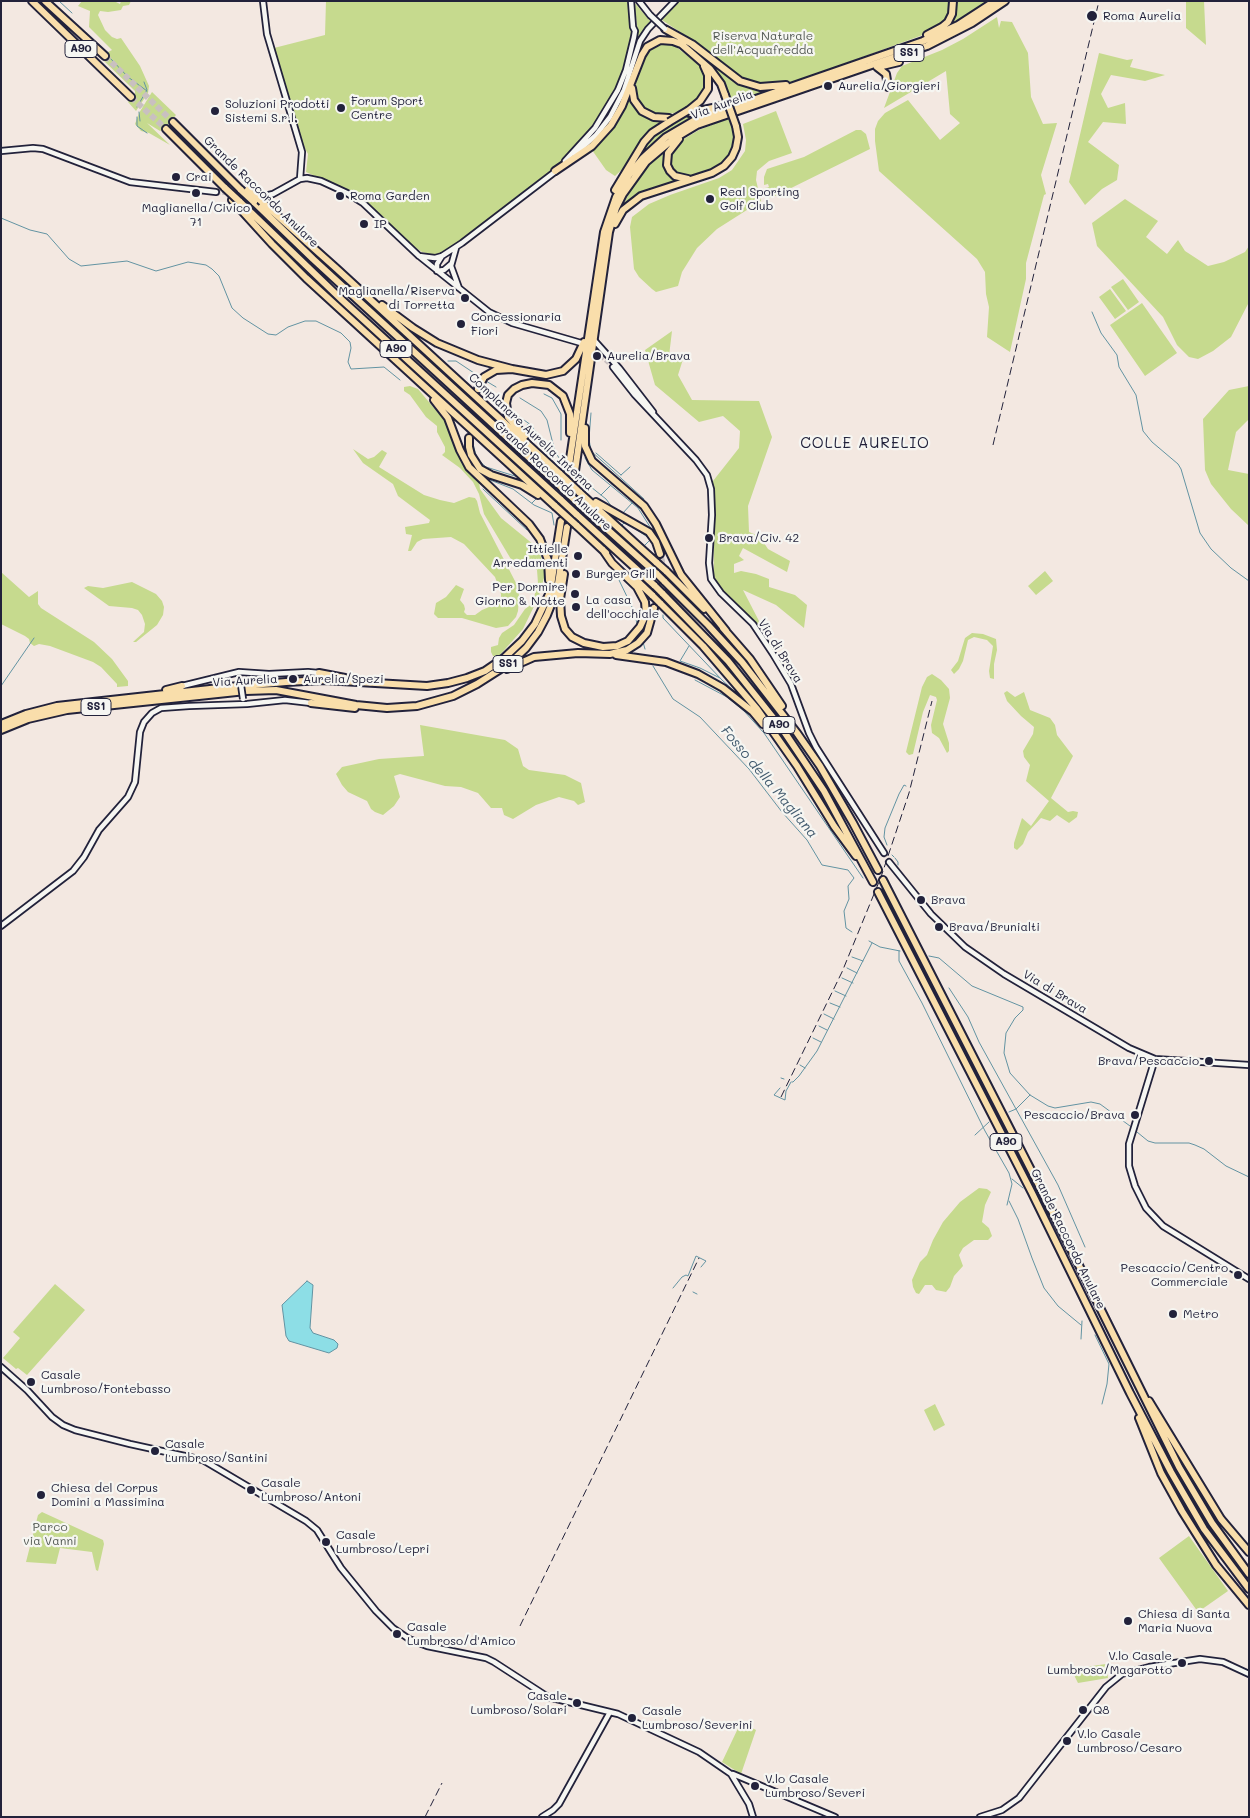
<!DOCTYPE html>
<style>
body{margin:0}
#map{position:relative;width:1250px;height:1818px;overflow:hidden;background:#f3e8e1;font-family:Mali,sans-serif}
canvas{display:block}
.frame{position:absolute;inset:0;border:2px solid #22223b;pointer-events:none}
</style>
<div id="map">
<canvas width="1250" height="1818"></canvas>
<div class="frame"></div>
</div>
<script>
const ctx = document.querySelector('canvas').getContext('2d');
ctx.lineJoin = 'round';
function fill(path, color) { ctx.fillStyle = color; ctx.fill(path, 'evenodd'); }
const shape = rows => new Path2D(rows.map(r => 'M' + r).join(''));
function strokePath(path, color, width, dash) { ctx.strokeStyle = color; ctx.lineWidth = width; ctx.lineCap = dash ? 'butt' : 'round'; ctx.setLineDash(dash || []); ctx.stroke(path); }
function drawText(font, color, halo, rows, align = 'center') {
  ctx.font = font + ' Mali,sans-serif'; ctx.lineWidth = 4.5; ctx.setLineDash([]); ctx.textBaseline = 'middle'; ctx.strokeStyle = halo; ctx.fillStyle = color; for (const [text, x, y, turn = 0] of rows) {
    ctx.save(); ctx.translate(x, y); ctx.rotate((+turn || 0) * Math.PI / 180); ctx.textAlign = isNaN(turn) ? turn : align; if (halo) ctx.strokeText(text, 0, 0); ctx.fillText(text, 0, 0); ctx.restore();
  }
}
fill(shape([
 [82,1,114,1,120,4,121,1,131,1,129,5,123,6,121,10,108,12,100,11,98,15,105,30,112,37,117,39,121,38,140,66,149,86,148,93,136,111,128,102,135,94,135,91,103,60,102,58,108,52,112,50,89,27,90,11,78,6],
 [326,1,629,1,632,20,631,38,621,75,611,99,602,113,571,152,559,164,446,252,440,255,430,254,422,252,410,244,361,197,306,172,308,154,303,145,274,48,325,35],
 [679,1,989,1,972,13,950,25,811,76,791,82,767,86,740,79,689,38,662,20],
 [1186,1,1204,1,1206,45,1186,28],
 [634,2,651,22,641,35,635,48,638,32],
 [997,17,999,28,1001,21,1012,22,1028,53,1031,97,1043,124,1057,123,1041,175,1046,194,1044,195,1026,263,1026,279,1010,352,987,337,989,307,986,294,985,272,977,259,879,171,875,141,875,129,878,121,885,113,908,100,940,140,960,123,950,114,946,71,884,108,897,73,902,66,942,50,963,39],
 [661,44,675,46,699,65,703,71,705,83,701,94,690,106,674,113,663,115,653,114,644,108,639,101,636,91,636,83,646,53,650,48],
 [1099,53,1127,60,1133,59,1130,67,1165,75,1145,81,1111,75,1101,94,1108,108,1125,103,1126,124,1103,122,1088,142,1119,165,1117,180,1102,189,1085,205,1069,182],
 [702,55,734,82,756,90,770,91,732,102,718,74],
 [152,92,176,115,165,128,160,131,147,123,170,145,149,133,141,131,135,124,139,113],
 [630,96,641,114,653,121,664,122,640,144,627,165,615,176,606,170,592,150,610,130,624,109],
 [776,111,792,153,769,161,757,171,756,180,761,201,717,229,697,248,682,272,678,286,656,292,652,289,639,277,634,269,630,227,632,217,649,204,670,195,719,178,732,170,745,151,746,140,743,124],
 [704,112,681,124,664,135,633,163,647,142,654,134,679,119],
 [729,118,733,125,735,141,731,154,725,161,717,167,689,177,681,177,671,170,668,159,677,143,699,130],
 [856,130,861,130,866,134,870,149,771,198,767,197,765,188,769,187,768,184,764,185,764,177,767,169,804,157],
 [667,148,663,158,664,167,676,181,642,193,622,207,634,184,649,164],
 [1125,199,1158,221,1146,237,1167,254,1178,240,1185,251,1208,266,1224,262,1245,252,1249,246,1248,304,1231,337,1213,351,1198,359,1189,357,1177,345,1163,317,1097,246,1092,223],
 [1123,279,1139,302,1128,310,1111,287],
 [1110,289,1126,311,1115,319,1099,297],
 [1142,303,1177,353,1145,376,1110,325],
 [672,331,669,356,684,356,678,375,692,400,759,401,772,437,748,506,749,532,764,538,764,543,768,549,790,561,787,572,743,548,739,556,744,560,734,564,734,573,741,571,756,574,769,579,769,587,795,595,807,605,804,628,776,605,743,590,759,621,758,625,747,617,722,590,714,577,713,481,739,448,740,431,723,416,699,422,655,385,645,350],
 [410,386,418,389,444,420,462,464,479,482,480,489,501,518,539,549,545,574,539,596,523,629,498,657,493,656,491,652,491,647,498,645,499,638,502,633,514,625,525,609,532,604,538,583,537,570,531,561,521,565,518,570,515,566,484,514,479,494,473,482,460,468,442,455,445,452,445,447,437,432,437,426,426,417,410,395,404,391,404,387],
 [1249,386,1249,419,1236,432,1228,470,1249,474,1249,526,1231,509,1211,484,1205,470,1203,419,1229,390],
 [353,449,368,459,374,457,382,450,387,453,379,467,424,495,440,500,454,503,469,497,475,498,477,501,480,513,516,583,519,595,518,611,516,617,508,626,496,628,462,618,438,618,434,614,436,603,446,597,456,585,464,589,460,600,464,605,465,609,464,612,467,615,475,615,482,610,501,602,501,594,495,577,464,544,451,537,423,539,417,542,411,551,408,551,412,535,406,534,405,527,429,523,430,520,398,496,393,484,363,463],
 [1045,571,1053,581,1036,595,1028,586],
 [1,572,29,597,38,591,38,604,41,608,94,642,112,659,128,681,128,686,117,687,117,684,101,667,93,662,50,646,39,644,34,646,30,643,29,639,25,636,1,624],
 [132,582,156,594,162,601,164,607,163,615,157,625,136,642,133,642,144,632,145,624,142,615,138,610,132,608,109,606,84,588,88,586,103,588],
 [972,633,983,634,996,639,997,650,994,664,994,679,990,678,989,671,993,646,987,640,974,637,968,640,963,661,959,669,954,674,951,670,958,661,965,638],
 [932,674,941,680,949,689,950,698,943,724,949,743,949,751,947,753,939,738,932,733,931,725,937,700,936,697,930,695,923,712,913,754,909,755,906,752,922,687,927,677],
 [1007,691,1015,697,1024,692,1030,710,1050,718,1055,725,1057,735,1073,756,1051,798,1068,812,1073,811,1078,812,1077,817,1069,823,1057,815,1050,821,1041,818,1028,832,1023,844,1017,850,1014,848,1014,843,1022,818,1031,826,1049,801,1026,781,1030,765,1024,757,1023,751,1033,734,1034,727,1021,716,1007,701,1004,693],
 [420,725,505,740,518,749,523,766,529,770,565,775,581,783,585,802,578,805,574,801,559,797,536,805,513,819,504,815,502,808,491,808,478,793,461,787,445,786,400,774,394,776,400,797,394,806,383,815,375,812,371,809,367,801,348,792,342,785,336,774,342,767,379,759,424,756],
 [979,1188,987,1189,991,1192,985,1205,982,1222,989,1228,992,1236,988,1240,974,1240,963,1248,959,1255,963,1266,954,1276,950,1287,946,1292,936,1290,932,1285,925,1285,919,1294,916,1293,913,1287,912,1280,920,1262,927,1255,933,1240,943,1222,960,1202],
 [55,1284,85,1310,27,1375,18,1368,16,1369,3,1358,20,1338,13,1332],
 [935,1404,945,1425,934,1431,924,1410],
 [42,1512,103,1540,104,1544,98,1571,96,1570,92,1552,60,1548,56,1564,26,1562,38,1515],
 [1189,1536,1228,1591,1198,1612,1159,1558],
 [1106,1664,1108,1678,1078,1683,1071,1669],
 [741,1722,756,1730,741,1774,722,1762]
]), '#c6da8e');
const water = shape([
 [307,1281,313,1285,310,1328,313,1333,334,1340,338,1344,337,1348,329,1353,289,1341,286,1336,282,1305,307,1281]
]);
fill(water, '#8ddee6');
strokePath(water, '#6293a2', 1);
strokePath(shape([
 [59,1,72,13],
 [110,58,128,77,147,91],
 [137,107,147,90,144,82],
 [139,112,140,121],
 [137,117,137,126,147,133],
 [1,218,30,230,47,234,69,259,81,266,127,261,156,271,188,262,206,265,212,269,219,276,232,308,243,318,268,334,276,335,288,327,305,321,316,321,341,333,350,342,351,348,348,362,351,369,384,367,400,380],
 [1092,312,1101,333,1117,355,1119,367,1136,395,1143,431,1152,442,1178,464,1181,469,1200,533,1211,549,1231,568,1249,581],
 [448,361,456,361,480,377],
 [486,381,496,387],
 [544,394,552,398,561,414,561,440],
 [520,398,541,411,547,420,555,452,562,462],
 [514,413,531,425,539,436],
 [591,413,589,439,591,451,644,499],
 [523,429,528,424],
 [473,445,474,447],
 [474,448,477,459,486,467,518,477],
 [596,453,621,475],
 [585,458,592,470,638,508,652,530],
 [621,475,630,467],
 [485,478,513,489,534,505,552,513,554,525],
 [581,479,606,499,612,507],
 [483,489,527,530],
 [601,495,611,485],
 [532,503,537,498],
 [623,513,632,503],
 [622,525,624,523,631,526,646,536,652,541,655,550],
 [645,545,650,540],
 [618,578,632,607,638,626],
 [663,615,663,618,722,680,744,700],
 [643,642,645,649],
 [689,646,680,661,700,668,720,678],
 [653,666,673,699,700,717,749,769,782,812,807,840,822,865,848,870,854,878,848,886,849,899,844,911,846,928,852,932],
 [695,680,727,697,744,711,764,733,863,878],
 [1,686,34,638],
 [887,845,884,837,885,828,899,794,904,785,906,786],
 [892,855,894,857],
 [895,858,898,862,898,865],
 [869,941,880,947,900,951],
 [899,951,899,961,922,1003,985,1131,1009,1173,1012,1184,1007,1205],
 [929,956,939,958,972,986,1023,1007,1023,1010,1015,1018,1006,1033,1004,1053,1010,1073,1030,1095,1048,1106,1055,1108,1091,1102,1100,1104,1130,1126],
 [852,957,863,961],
 [847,968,857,973],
 [842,978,853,983],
 [949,988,968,1017,979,1042,1058,1185,1085,1247],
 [835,991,846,996],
 [830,1003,840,1007],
 [824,1014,834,1019],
 [819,1026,827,1030],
 [813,1038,821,1042],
 [800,1065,805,1068],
 [781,1078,784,1079],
 [792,1082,793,1082,799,1076,817,1051,872,943],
 [780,1088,774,1095,785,1100,786,1091,791,1082],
 [1009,1112,1016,1109,1030,1095],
 [1137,1132,1148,1141,1155,1143,1189,1143,1195,1145,1204,1149,1226,1166,1249,1177],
 [975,1135,989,1122],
 [1012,1179,1023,1188],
 [1009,1201,1018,1219,1032,1258,1044,1288,1058,1306,1081,1325],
 [673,1288,682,1277,686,1275,688,1276,696,1256,706,1261,701,1267],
 [693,1292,697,1294],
 [1095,1335,1109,1364,1107,1384,1102,1404],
 [1081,1339,1082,1321]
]), '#6293a2', 1);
strokePath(shape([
 [216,192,247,195],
 [591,347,613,367],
 [884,853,889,862]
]), '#c9c0c0', 4.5, [4.5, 2]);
strokePath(shape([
 [105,56,173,122],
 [131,97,166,129],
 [469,438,477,392],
 [561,521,568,476],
 [567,527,573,484],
 [654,608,661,574,662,561,660,554]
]), '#c9c0c0', 6, [6, 3]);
const minor = shape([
 [263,1,267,34,302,152,300,179],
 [639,1,650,15],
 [1,151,33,148,43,149,130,182,216,192],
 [575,154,596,135,610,117,624,90,640,41,648,29,675,1],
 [565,161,595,128,618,90,626,70,634,37,635,31,633,27,631,1],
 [264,196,273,194,300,179,307,178,321,181,347,193,363,203,419,256,489,312,512,323,581,343],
 [456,248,451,266,459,288],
 [419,256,435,258,442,256,462,243,556,171],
 [437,271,437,264,442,256],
 [437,271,444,270,451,264],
 [593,339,619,368,653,412],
 [613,367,635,395,696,460,707,475,711,489,712,515,709,563,711,579,721,593,753,624,773,654,791,684,809,733,816,747,884,853],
 [182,686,239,672,269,674,308,672,319,673],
 [889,862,931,914,965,947,1004,974,1129,1048,1155,1059,1249,1065],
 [1,926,73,871,84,857,99,830,128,797,135,782,140,732,144,722,152,713,161,708,189,706,247,704,285,700,311,703],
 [1155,1059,1129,1144,1129,1166,1135,1186,1146,1208,1163,1226,1249,1279],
 [1,1367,27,1390,52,1417,63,1425,75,1430,130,1444,203,1460,306,1521,317,1530,341,1568,376,1611,393,1628,409,1639,427,1646,486,1658,494,1662,548,1697,618,1714,699,1752,731,1774,749,1804,753,1817],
 [733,1774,835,1817],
 [542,1817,553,1810,559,1804,610,1712],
 [980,1817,1002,1810,1019,1798,1106,1687,1122,1674,1149,1667,1200,1659,1223,1662,1249,1674]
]);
const highway = shape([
 [32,1,131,97],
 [45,1,105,56],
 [665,29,692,44,740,81,760,87,786,85],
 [927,35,942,27,948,22,952,14,953,1],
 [679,42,710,69,721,84,725,95],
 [877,67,886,74,888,87],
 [878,67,899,62],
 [632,88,634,100,642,111,654,117,669,118],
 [689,110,700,101,708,89,708,75,704,66],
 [689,113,727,105],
 [173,122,241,190],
 [166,129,225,188],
 [679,139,668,153,667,165,670,171,675,176,688,179],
 [555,171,592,146,611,125,622,106,642,55,647,47,660,40,673,41,681,44],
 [615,190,644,142,652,133,669,122],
 [232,200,272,244,306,278,555,506],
 [239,201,342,300,561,500],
 [254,202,313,259,558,484],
 [262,202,337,269,560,474],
 [615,224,623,210,641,196,712,173,724,166,732,157,736,148,738,137,736,126],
 [382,305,413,328,437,343,478,360,512,369],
 [478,389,484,377,496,370,512,369,546,375,563,371,576,359,584,342],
 [434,400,448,418,460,450,469,467,529,524,540,539,548,560,549,580],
 [585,428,585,446,592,461,644,506,656,524,681,575,726,631],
 [525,436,508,417,506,403,508,395,514,389,522,385,532,383,549,385,563,396,570,414,570,433],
 [469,438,469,447,471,455,480,469,491,475,522,485,538,495],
 [568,472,604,232,616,197,629,175,643,158,666,137,695,120,923,41,958,25,995,1],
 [574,478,609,232,616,208,623,194,646,162,672,140,697,125,927,46,972,23,1005,1],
 [579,492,657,563],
 [596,502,649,532,656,542,660,554],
 [578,503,657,574],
 [576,514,655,586],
 [576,525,606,553],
 [666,571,704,609],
 [564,574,560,599,561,616,565,629,572,637,584,643,603,647,617,646,628,641,640,627,646,614,645,602,637,587,612,563,603,550],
 [634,578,653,596],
 [664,581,708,625,742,662,797,733,820,766,853,823,878,870],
 [662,593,728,661,783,730,824,791,873,882],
 [660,603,703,646,757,709,797,766,834,826,856,856],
 [723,628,750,659,782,706],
 [616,655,666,662,698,674,723,688,753,712,763,724],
 [507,669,534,657,578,653,610,654,627,650,638,643,647,633,654,608],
 [319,673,345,678],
 [166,690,182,686],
 [311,703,355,708],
 [1,724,26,714,57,706,228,687,286,682,324,680,427,686,448,683,467,678,485,671,504,658,522,641,535,624,550,592,561,521],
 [1,730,28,719,67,710,246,691,276,690,356,705,387,708,417,706,453,696,477,684,510,663,526,648,538,632,547,615,557,590,567,527],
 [883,880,1055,1217,1179,1467,1212,1523,1249,1574],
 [878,892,1032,1193,1130,1393,1171,1472,1204,1529,1249,1589],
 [1149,1401,1221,1519,1249,1552],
 [1139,1418,1161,1473,1182,1511,1216,1565,1249,1605]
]);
strokePath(minor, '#22223b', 8);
strokePath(highway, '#22223b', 10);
strokePath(minor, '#f6f6f2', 4.5);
strokePath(highway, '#f9deab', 6);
strokePath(shape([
 [993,445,1099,1],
 [781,1097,842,972,881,877,909,793,932,701],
 [520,1626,699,1258],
 [425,1817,442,1783]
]), '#22223b', 1, [8, 4]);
const minorBridge = shape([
 [650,15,665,29],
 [240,678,243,699]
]);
const highwayBridge = shape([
 [725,95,736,126],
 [669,122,689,110],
 [225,188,239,201],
 [241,190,254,202],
 [248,190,262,202],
 [560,474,579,492],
 [558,484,578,503],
 [561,500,576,514],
 [555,506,576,525],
 [657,563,666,571],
 [657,574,664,581],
 [655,586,662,593],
 [653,596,660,603]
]);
strokePath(minorBridge, '#22223b', 8, []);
strokePath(highwayBridge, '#22223b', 10, []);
strokePath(minorBridge, '#f6f6f2', 4.5);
strokePath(highwayBridge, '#f9deab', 6);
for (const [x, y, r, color] of [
 [1092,16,6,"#22223b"],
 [828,86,5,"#22223b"],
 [341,108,5,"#22223b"],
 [215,111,5,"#22223b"],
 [176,177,5,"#22223b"],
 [196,193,5,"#22223b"],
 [340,196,5,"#22223b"],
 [710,199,5,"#22223b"],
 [364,224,5,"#22223b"],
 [465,298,5,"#22223b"],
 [461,324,5,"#22223b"],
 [597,356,5,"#22223b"],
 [709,538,5,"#22223b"],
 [578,556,5,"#22223b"],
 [576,574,5,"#22223b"],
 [575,594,5,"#22223b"],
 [576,607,5,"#22223b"],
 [293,679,5,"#22223b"],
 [921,900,5,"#22223b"],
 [939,927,5,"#22223b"],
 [1209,1061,5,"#22223b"],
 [1135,1115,5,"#22223b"],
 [1238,1275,5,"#22223b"],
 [1173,1314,5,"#22223b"],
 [31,1382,5,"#22223b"],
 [155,1451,5,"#22223b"],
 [251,1490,5,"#22223b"],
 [41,1495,5,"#22223b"],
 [326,1542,5,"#22223b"],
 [1128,1621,5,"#22223b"],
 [397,1634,5,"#22223b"],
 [1182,1663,5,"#22223b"],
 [577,1703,5,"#22223b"],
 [1083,1710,5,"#22223b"],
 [632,1718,5,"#22223b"],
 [1067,1741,5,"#22223b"],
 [755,1786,5,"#22223b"]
]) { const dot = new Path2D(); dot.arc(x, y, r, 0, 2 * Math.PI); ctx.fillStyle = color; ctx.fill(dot); strokePath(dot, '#f6f6f2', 2); }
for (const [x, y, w] of [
 [81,49,32],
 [909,53,30],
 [396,349,32],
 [508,664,30],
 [96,707,30],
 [779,725,32],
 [1006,1142,32]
]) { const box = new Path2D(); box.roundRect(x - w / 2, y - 8.5, w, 17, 4); ctx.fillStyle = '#f6f6f2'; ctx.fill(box); strokePath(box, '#22223b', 1); }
drawText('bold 11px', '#22223b', null, [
 ["A90",81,49],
 ["SS1",909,53],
 ["A90",396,349],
 ["SS1",508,664],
 ["SS1",96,707],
 ["A90",779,725],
 ["A90",1006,1142]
]);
drawText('12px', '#22223b', '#f6f6f2', [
 ["Roma Aurelia",1103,16],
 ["Aurelia/Giorgieri",838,86],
 ["Forum Sport",351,101],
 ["Centre",351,115],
 ["Soluzioni Prodotti",225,104],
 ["Sistemi S.r.l.",225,118],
 ["Crai",186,177],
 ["Real Sporting",720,192],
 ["Golf Club",720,206],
 ["Roma Garden",350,196],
 ["Maglianella/Civico",196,208,"center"],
 ["71",196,222,"center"],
 ["IP",374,224],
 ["Maglianella/Riserva",455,291,"right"],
 ["di Torretta",455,305,"right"],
 ["Concessionaria",471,317],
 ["Fiori",471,331],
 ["Aurelia/Brava",607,356],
 ["Brava/Civ. 42",719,538],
 ["Ittielle",568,549,"right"],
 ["Arredamenti",568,563,"right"],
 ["Burger Grill",586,574],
 ["Per Dormire",565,587,"right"],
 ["Giorno & Notte",565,601,"right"],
 ["La casa",586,600],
 ["dell'occhiale",586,614],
 ["Aurelia/Spezi",303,679],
 ["Brava",931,900],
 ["Brava/Brunialti",949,927],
 ["Brava/Pescaccio",1199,1061,"right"],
 ["Pescaccio/Brava",1125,1115,"right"],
 ["Pescaccio/Centro",1228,1268,"right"],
 ["Commerciale",1228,1282,"right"],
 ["Metro",1183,1314],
 ["Casale",41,1375],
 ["Lumbroso/Fontebasso",41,1389],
 ["Casale",165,1444],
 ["Lumbroso/Santini",165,1458],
 ["Casale",261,1483],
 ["Lumbroso/Antoni",261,1497],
 ["Chiesa del Corpus",51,1488],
 ["Domini a Massimina",51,1502],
 ["Casale",336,1535],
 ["Lumbroso/Lepri",336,1549],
 ["Chiesa di Santa",1138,1614],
 ["Maria Nuova",1138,1628],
 ["Casale",407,1627],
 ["Lumbroso/d'Amico",407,1641],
 ["V.lo Casale",1172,1656,"right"],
 ["Lumbroso/Magarotto",1172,1670,"right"],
 ["Casale",567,1696,"right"],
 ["Lumbroso/Solari",567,1710,"right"],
 ["Q8",1093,1710],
 ["Casale",642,1711],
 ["Lumbroso/Severini",642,1725],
 ["V.lo Casale",1077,1734],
 ["Lumbroso/Cesaro",1077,1748],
 ["V.lo Casale",765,1779],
 ["Lumbroso/Severi",765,1793]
], 'left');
drawText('12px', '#535954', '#f6f6f2', [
 ["Riserva Naturale",763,36],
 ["dell'Acquafredda",763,50],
 ["Parco",50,1527],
 ["via Vanni",50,1541]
]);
drawText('12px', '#22223b', '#f6f6f2', [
 ["Via Aurelia",722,105,-20],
 ["Grande Raccordo Anulare",261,192,44],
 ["Complanare Aurelia Interna",531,432,43],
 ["Grande Raccordo Anulare",553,476,43],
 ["Via di Brava",780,651,58],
 ["Via Aurelia",245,681,-3],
 ["Via di Brava",1055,992,31],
 ["Grande Raccordo Anulare",1068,1239,64]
]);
drawText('italic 14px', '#425a6e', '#f6f6f2', [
 ["Fosso della Magliana",769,782,50]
]);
ctx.letterSpacing = '1px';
drawText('15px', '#22223b', '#f6f6f2', [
 ["COLLE AURELIO",865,443]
]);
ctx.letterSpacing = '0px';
</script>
